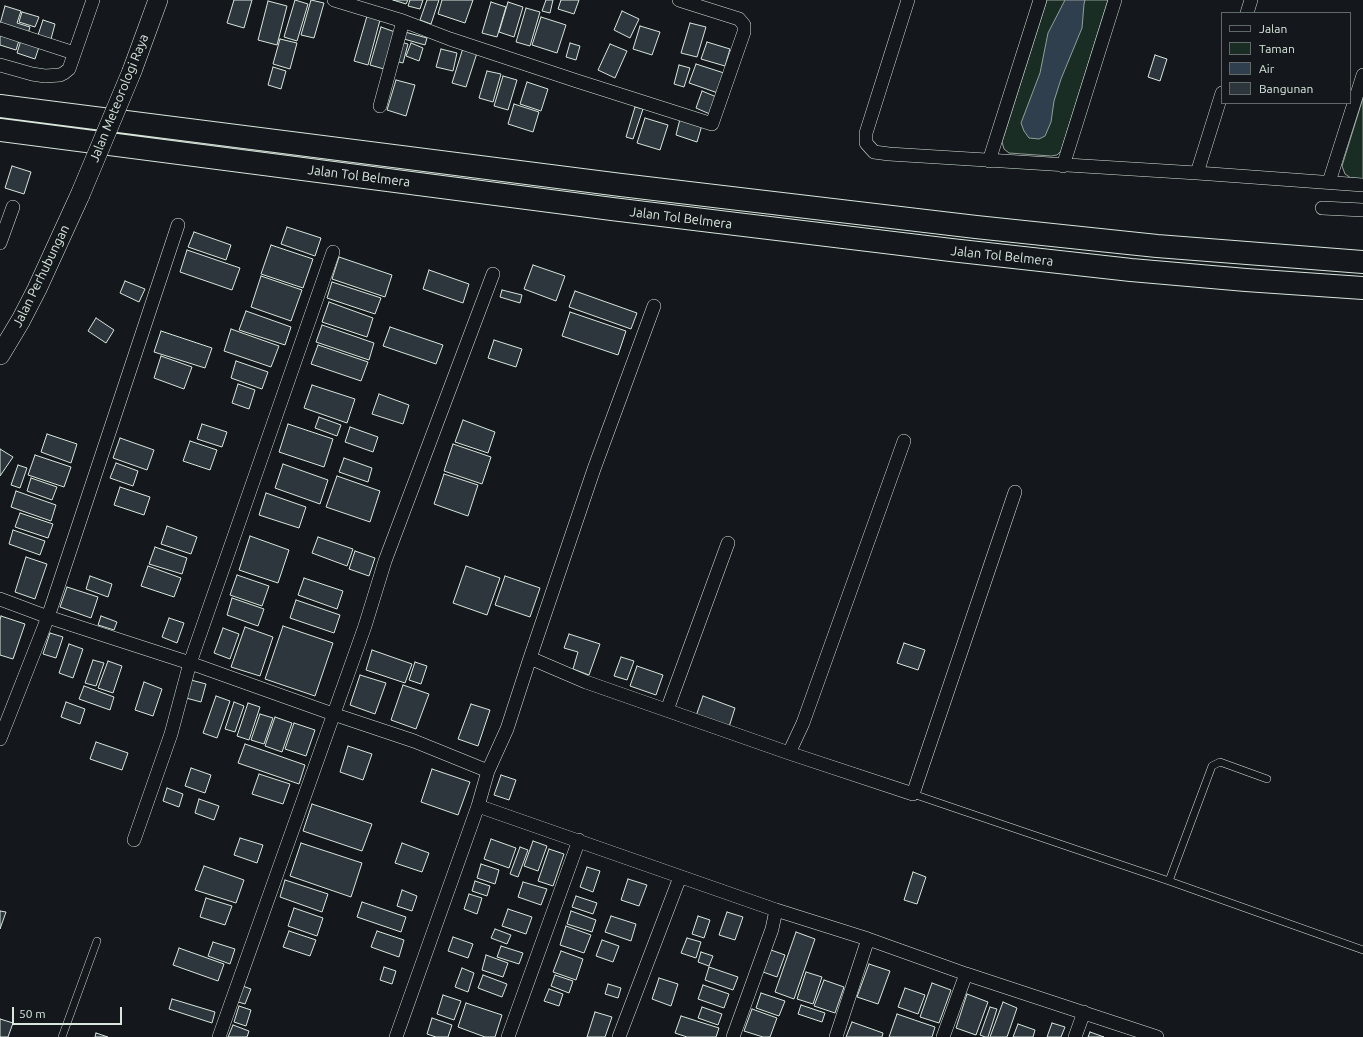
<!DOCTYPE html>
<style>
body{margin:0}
#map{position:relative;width:1363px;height:1037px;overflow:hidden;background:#14181c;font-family:Ubuntu,sans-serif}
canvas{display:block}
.legend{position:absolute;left:1221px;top:12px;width:130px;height:92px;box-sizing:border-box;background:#14181c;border:1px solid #626a69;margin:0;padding:5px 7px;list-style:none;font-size:12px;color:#d8e6dc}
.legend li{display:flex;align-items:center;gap:8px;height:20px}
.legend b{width:20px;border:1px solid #626a69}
.scale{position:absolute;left:12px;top:1007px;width:110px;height:18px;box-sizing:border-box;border:2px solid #d8e6dc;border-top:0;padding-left:5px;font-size:12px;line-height:14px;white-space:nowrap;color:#d8e6dc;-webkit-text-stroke:3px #14181c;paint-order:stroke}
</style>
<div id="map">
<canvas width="1363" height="1037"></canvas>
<ul class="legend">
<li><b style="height:5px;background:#14181c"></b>Jalan</li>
<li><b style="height:11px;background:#1a2d24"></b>Taman</li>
<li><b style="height:11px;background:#2f3f4d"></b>Air</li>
<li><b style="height:11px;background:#2c363c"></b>Bangunan</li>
</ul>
<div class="scale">50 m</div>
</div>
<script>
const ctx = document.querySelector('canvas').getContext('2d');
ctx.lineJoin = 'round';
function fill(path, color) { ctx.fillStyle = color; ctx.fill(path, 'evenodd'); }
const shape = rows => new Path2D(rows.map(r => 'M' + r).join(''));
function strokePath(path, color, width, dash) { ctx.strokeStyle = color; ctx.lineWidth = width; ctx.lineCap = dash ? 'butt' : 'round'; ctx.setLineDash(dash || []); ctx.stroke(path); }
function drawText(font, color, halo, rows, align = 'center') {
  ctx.font = font + ' Ubuntu,sans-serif'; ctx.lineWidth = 3; ctx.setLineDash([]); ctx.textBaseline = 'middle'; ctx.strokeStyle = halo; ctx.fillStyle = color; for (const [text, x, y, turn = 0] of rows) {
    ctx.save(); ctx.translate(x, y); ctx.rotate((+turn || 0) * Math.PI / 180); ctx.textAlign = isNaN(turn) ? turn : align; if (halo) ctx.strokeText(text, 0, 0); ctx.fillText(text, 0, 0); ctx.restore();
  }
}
const green = shape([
 [1047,0,1108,0,1061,151,1057,155,1051,156,1009,153,1004,149,1002,142,1047,0],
 [1363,98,1363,179,1351,178,1345,174,1342,166,1363,98]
]);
fill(green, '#1a2d24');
strokePath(green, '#939e99', 1);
const water = shape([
 [1065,0,1085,0,1084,4,1082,28,1061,79,1054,101,1051,122,1045,136,1039,139,1029,138,1024,131,1021,123,1040,73,1048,33,1065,0]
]);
fill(water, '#2f3f4d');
strokePath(water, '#939e99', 1);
const building = shape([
 [234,0,252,0,244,28,227,23,234,0],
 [295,0,308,4,297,41,284,37,295,0],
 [311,0,324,3,314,38,301,35,311,0],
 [393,0,408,0,406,4,393,0],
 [410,0,423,0,420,9,408,6,410,0],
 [427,0,439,0,431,24,420,20,427,0],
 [442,0,473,0,465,23,438,14,442,0],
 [546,0,553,0,550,13,542,11,546,0],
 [561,0,579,0,574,14,558,9,561,0],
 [268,1,287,6,277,45,258,40,268,1],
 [491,2,506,7,497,37,482,33,491,2],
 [508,2,523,7,514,37,499,32,508,2],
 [5,6,21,11,17,23,30,27,28,34,0,24,5,6],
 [526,8,540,12,530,46,516,42,526,8],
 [622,11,639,19,630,38,614,30,622,11],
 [22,12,39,17,35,27,19,22,22,12],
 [367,16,380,20,368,65,354,61,367,16],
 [541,17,566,25,557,53,532,45,541,17],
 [43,20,55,24,51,39,38,35,43,20],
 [690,23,706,27,697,57,681,53,690,23],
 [640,26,660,32,652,55,633,49,640,26],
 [381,27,395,32,384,69,370,65,381,27],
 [0,31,20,37,16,50,0,45,0,31],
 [405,32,427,38,425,45,404,39,405,32],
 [22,37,40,44,35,59,17,53,22,37],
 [280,39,297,43,290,69,273,64,280,39],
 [400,42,408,44,403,63,395,61,400,42],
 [707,42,730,49,725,66,701,59,707,42],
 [411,43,423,48,419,61,406,56,411,43],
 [570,43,580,46,576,60,566,57,570,43],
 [610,44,627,51,615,78,598,70,610,44],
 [463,48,477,53,466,87,452,83,463,48],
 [441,49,457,53,453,71,436,67,441,49],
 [1155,55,1167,59,1160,81,1148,77,1155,55],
 [696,64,724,73,718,93,689,83,696,64],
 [679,65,690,68,684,87,674,84,679,65],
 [273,67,286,71,281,89,268,85,273,67],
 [487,71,501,74,493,102,479,98,487,71],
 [503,76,517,80,508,110,494,106,503,76],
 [396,80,415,85,406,116,387,110,396,80],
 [527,82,548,89,541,111,520,104,527,82],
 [702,91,719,98,712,115,696,108,702,91],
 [514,104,539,112,533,132,508,124,514,104],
 [635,107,643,109,633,139,626,137,635,107],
 [645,118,668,125,660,150,637,143,645,118],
 [680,119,702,125,697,142,676,135,680,119],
 [12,166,31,172,24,194,5,188,12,166],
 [287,227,321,238,315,256,281,244,287,227],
 [194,232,231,245,226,260,188,247,194,232],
 [271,245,313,259,303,288,261,274,271,245],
 [187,250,240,268,232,290,180,272,187,250],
 [339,257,392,275,385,297,332,279,339,257],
 [533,265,565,276,556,301,524,289,533,265],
 [429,270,469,284,463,303,423,289,429,270],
 [261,276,302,290,291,321,251,307,261,276],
 [125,281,145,289,139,302,120,293,125,281],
 [332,282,381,298,375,314,327,298,332,282],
 [502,290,522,295,520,303,500,297,502,290],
 [575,291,637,313,631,329,569,307,575,291],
 [329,302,373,318,367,337,322,322,329,302],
 [246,311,291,327,285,345,239,330,246,311],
 [570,312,626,331,618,355,562,336,570,312],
 [96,318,114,330,106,343,88,331,96,318],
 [322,325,374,343,369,360,316,342,322,325],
 [390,327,443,345,436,364,383,346,390,327],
 [231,329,279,346,271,367,224,351,231,329],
 [161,331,212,348,205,368,154,352,161,331],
 [494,340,522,349,516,367,488,358,494,340],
 [318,345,368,362,361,381,311,364,318,345],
 [161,356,192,367,184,389,154,378,161,356],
 [236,361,268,372,262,389,231,378,236,361],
 [238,384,255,390,249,409,232,403,238,384],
 [312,385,355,399,347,423,304,408,312,385],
 [379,394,409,405,403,424,372,414,379,394],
 [319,417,341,425,337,436,315,428,319,417],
 [463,420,495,432,488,453,455,442,463,420],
 [202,424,227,432,222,447,197,439,202,424],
 [288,424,333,439,324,467,279,452,288,424],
 [350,427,378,437,373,452,345,442,350,427],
 [47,434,77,444,71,463,41,452,47,434],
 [120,438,154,450,147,470,113,458,120,438],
 [190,441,217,450,210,470,183,461,190,441],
 [453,444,491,457,482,484,444,471,453,444],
 [0,449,13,457,0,476,0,449],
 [35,455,71,467,64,487,28,475,35,455],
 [344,458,372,468,368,482,339,472,344,458],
 [116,463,138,471,133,486,110,478,116,463],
 [283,464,328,480,320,504,275,488,283,464],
 [18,465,27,468,20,488,11,485,18,465],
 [444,474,478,485,468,516,434,504,444,474],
 [337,476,380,491,370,522,326,507,337,476],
 [31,478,57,487,52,500,27,491,31,478],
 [120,487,150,497,144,515,114,505,120,487],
 [16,491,56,505,51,521,11,507,16,491],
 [266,493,306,507,299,528,259,515,266,493],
 [20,513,53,524,48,538,15,527,20,513],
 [167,526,197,537,191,554,161,544,167,526],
 [13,530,45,541,40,555,9,544,13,530],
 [250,536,289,550,278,583,239,570,250,536],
 [318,537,353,549,347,566,312,553,318,537],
 [155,547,187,558,182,574,149,564,155,547],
 [355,551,375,558,369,576,349,569,355,551],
 [26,557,47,564,35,599,15,592,26,557],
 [148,566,181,578,174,597,141,586,148,566],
 [466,566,500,578,487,615,453,603,466,566],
 [237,575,269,586,262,606,230,595,237,575],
 [90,576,112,584,108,597,86,589,90,576],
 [505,576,540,588,530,617,495,605,505,576],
 [304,578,343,591,337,609,298,595,304,578],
 [67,587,98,597,91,618,60,607,67,587],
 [232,598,264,609,258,626,227,615,232,598],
 [296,600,340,615,334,633,290,618,296,600],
 [1,616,25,624,13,659,0,655,0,620,1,616],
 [101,616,117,622,114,630,98,625,101,616],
 [169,618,184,623,177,643,162,637,169,618],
 [283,626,333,643,315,696,265,679,283,626],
 [245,627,273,637,260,676,231,667,245,627],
 [223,628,239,634,230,659,214,653,223,628],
 [50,633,63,637,56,658,43,654,50,633],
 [569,634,600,644,589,675,573,669,578,652,564,648,569,634],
 [904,643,925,650,918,670,897,663,904,643],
 [69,644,83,649,73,678,59,673,69,644],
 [372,650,412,664,405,683,366,670,372,650],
 [621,657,634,661,627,680,614,676,621,657],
 [93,660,104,663,96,686,85,683,93,660],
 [108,661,122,666,113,693,98,688,108,661],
 [415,662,427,666,421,684,409,680,415,662],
 [637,666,663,675,656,695,630,686,637,666],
 [360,675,386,683,375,714,350,705,360,675],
 [191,680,206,684,201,702,186,698,191,680],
 [144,682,162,689,153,716,135,710,144,682],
 [403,685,429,694,416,729,391,720,403,685],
 [84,686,114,697,110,710,79,699,84,686],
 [216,696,230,701,217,738,203,733,216,696],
 [703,696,735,708,729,727,696,716,703,696],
 [66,702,85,709,80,724,61,717,66,702],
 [234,702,244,706,235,732,225,729,234,702],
 [248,703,260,707,249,740,237,736,248,703],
 [471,704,490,710,478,746,458,739,471,704],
 [260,714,273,718,264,744,251,740,260,714],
 [275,717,292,723,282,752,265,746,275,717],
 [294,723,315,730,306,756,285,749,294,723],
 [96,742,128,753,122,770,90,759,96,742],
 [245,744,305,765,299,784,238,763,245,744],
 [348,746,372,754,363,780,340,772,348,746],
 [191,768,211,775,205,793,185,786,191,768],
 [432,769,470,782,458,815,421,802,432,769],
 [259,774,290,784,283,804,252,794,259,774],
 [501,775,516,780,509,800,494,795,501,775],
 [167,788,183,794,179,807,163,801,167,788],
 [199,799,219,806,214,820,195,813,199,799],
 [312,804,372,824,362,851,303,831,312,804],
 [240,838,263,845,257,863,234,855,240,838],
 [491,839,516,848,509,868,484,859,491,839],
 [533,841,547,846,538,871,524,866,533,841],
 [301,843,362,863,351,897,290,876,301,843],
 [402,843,429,853,422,872,395,863,402,843],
 [520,847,528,850,518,877,510,874,520,847],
 [549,849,564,854,553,886,538,881,549,849],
 [481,864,499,870,495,884,477,878,481,864],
 [204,866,244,880,236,903,195,890,204,866],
 [587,867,600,871,593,892,580,887,587,867],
 [913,872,926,877,917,904,904,900,913,872],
 [628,879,647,885,639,906,621,900,628,879],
 [285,880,328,894,322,912,280,897,285,880],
 [475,881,490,886,487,896,472,891,475,881],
 [523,882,547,889,541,905,518,897,523,882],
 [402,890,417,896,412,911,397,906,402,890],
 [469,894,482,898,477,914,464,909,469,894],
 [576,896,597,903,593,914,572,907,576,896],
 [206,898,232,906,225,925,200,917,206,898],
 [362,902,406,917,401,932,357,917,362,902],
 [294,908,323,918,317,936,288,926,294,908],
 [508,909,532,917,526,934,502,926,508,909],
 [0,911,6,912,0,929,0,911],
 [571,911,596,920,592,932,567,924,571,911],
 [727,912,743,917,735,940,719,935,727,912],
 [611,916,636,924,631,941,605,932,611,916],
 [698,916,710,920,704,938,692,934,698,916],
 [566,926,591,935,584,953,560,945,566,926],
 [495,929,511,935,507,944,491,938,495,929],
 [289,931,316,940,310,956,283,947,289,931],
 [377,931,404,940,399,957,371,947,377,931],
 [796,932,815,939,794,999,775,992,796,932],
 [453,937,473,944,468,958,448,951,453,937],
 [687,938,701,942,696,958,681,953,687,938],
 [602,940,619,946,613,962,596,956,602,940],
 [213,942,235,949,230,964,208,956,213,942],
 [501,946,523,953,519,964,497,957,501,946],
 [179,948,224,964,218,981,173,965,179,948],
 [771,950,785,955,777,977,763,972,771,950],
 [561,951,583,959,576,980,553,972,561,951],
 [701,952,713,956,709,966,698,962,701,952],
 [486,955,508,963,503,977,482,970,486,955],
 [869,964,890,971,878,1004,857,997,869,964],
 [384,967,396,971,392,984,380,980,384,967],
 [709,967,738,977,733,990,705,980,709,967],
 [462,968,474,973,468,992,455,987,462,968],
 [806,972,822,977,813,1004,797,999,806,972],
 [483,975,507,984,502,997,478,988,483,975],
 [555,975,573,981,569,993,551,986,555,975],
 [659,978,678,984,671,1006,652,999,659,978],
 [824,980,844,987,835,1013,814,1006,824,980],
 [932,983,951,990,939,1023,920,1017,932,983],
 [608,984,621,988,618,998,605,994,608,984],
 [240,985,251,989,245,1004,235,1001,240,985],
 [703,985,729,994,724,1008,698,999,703,985],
 [905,988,925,995,918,1014,898,1007,905,988],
 [549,989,563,994,559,1006,544,1001,549,989],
 [761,993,785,1001,779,1016,756,1008,761,993],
 [967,994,988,1002,976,1035,956,1028,967,994],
 [443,995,461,1001,454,1020,437,1014,443,995],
 [172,999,215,1012,212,1023,169,1009,172,999],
 [1003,1002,1017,1008,1007,1037,990,1037,1003,1002],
 [466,1003,502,1015,495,1037,485,1037,458,1027,466,1003],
 [801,1005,825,1013,822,1022,798,1014,801,1005],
 [239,1006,251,1010,246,1026,234,1022,239,1006],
 [702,1007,722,1014,718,1025,698,1018,702,1007],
 [990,1007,997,1009,988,1037,985,1037,980,1035,990,1007],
 [752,1009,777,1018,770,1037,763,1037,744,1031,752,1009],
 [595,1012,612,1017,605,1037,587,1037,595,1012],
 [897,1014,935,1027,932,1037,889,1037,897,1014],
 [681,1016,719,1028,716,1037,687,1037,675,1033,681,1016],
 [432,1018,452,1025,448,1037,436,1037,427,1034,432,1018],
 [0,1019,13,1023,8,1037,0,1037,0,1019],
 [852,1022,883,1033,882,1037,846,1037,852,1022],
 [1052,1023,1065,1027,1061,1037,1047,1037,1052,1023],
 [1018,1024,1035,1030,1033,1037,1013,1037,1018,1024],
 [233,1025,249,1031,247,1037,228,1037,233,1025],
 [1090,1032,1104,1037,1088,1037,1090,1032],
 [96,1033,108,1037,95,1037,96,1033]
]);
fill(building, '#2c363c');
strokePath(building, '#d8e6dc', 1);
const lane = shape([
 [913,794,1169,881,1363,950],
 [1169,881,1212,766,1220,762,1267,779],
 [62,1037,97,941]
]);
const street = shape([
 [334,0,403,21,450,39,577,81,712,124,744,32,744,25,739,19,679,0],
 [908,0,866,133,866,143,874,152,889,154,1197,173,1363,185],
 [1247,13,1251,0],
 [0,29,74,53],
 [0,65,32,74,45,76,60,75,64,73,69,69,93,0],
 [380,106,403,21],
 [989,161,1040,0],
 [1063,166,1115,0],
 [1197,173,1222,93],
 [1329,182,1363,75],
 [1322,208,1363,210],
 [0,243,13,207],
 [0,599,48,617,190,663,333,714,414,741,488,771],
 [530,658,594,469,654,306],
 [667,710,728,543],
 [0,739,48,617,178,225],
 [789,753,803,723,904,441],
 [478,806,776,910,868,939,966,974,1157,1037],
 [134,840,171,734,190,663,333,252],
 [219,1037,365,626,385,561,493,274],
 [396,1037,478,806,488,771,507,729,530,658,586,682,789,753,913,794,1015,492],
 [508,1037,579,840],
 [619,1037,680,877],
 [733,1037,772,929,776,910],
 [836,1037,868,939],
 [943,1037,966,974],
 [1075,1037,1084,1012]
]);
const secondary = shape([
 [132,71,158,0],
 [0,355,21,320,37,289,80,195]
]);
const highway = shape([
 [0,106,621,185,976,227,1157,246,1363,262],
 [0,130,612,209,951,250,1131,270,1246,280,1363,288]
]);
strokePath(lane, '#d8e6dc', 8);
strokePath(street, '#d8e6dc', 14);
strokePath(secondary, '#d8e6dc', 20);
strokePath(highway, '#d8e6dc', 24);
strokePath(lane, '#14181c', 7);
strokePath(street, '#14181c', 13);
strokePath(secondary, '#14181c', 19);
strokePath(highway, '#14181c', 22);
const secondaryBridge = shape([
 [80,195,132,71]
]);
strokePath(secondaryBridge, '#d8e6dc', 20, []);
strokePath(secondaryBridge, '#14181c', 19);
drawText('13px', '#d8e6dc', '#14181c', [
 ["Jalan Meteorologi Raya",119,98,-68],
 ["Jalan Tol Belmera",359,176,7],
 ["Jalan Tol Belmera",681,218,7],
 ["Jalan Tol Belmera",1002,256,6],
 ["Jalan Perhubungan",41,276,-64]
]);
</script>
